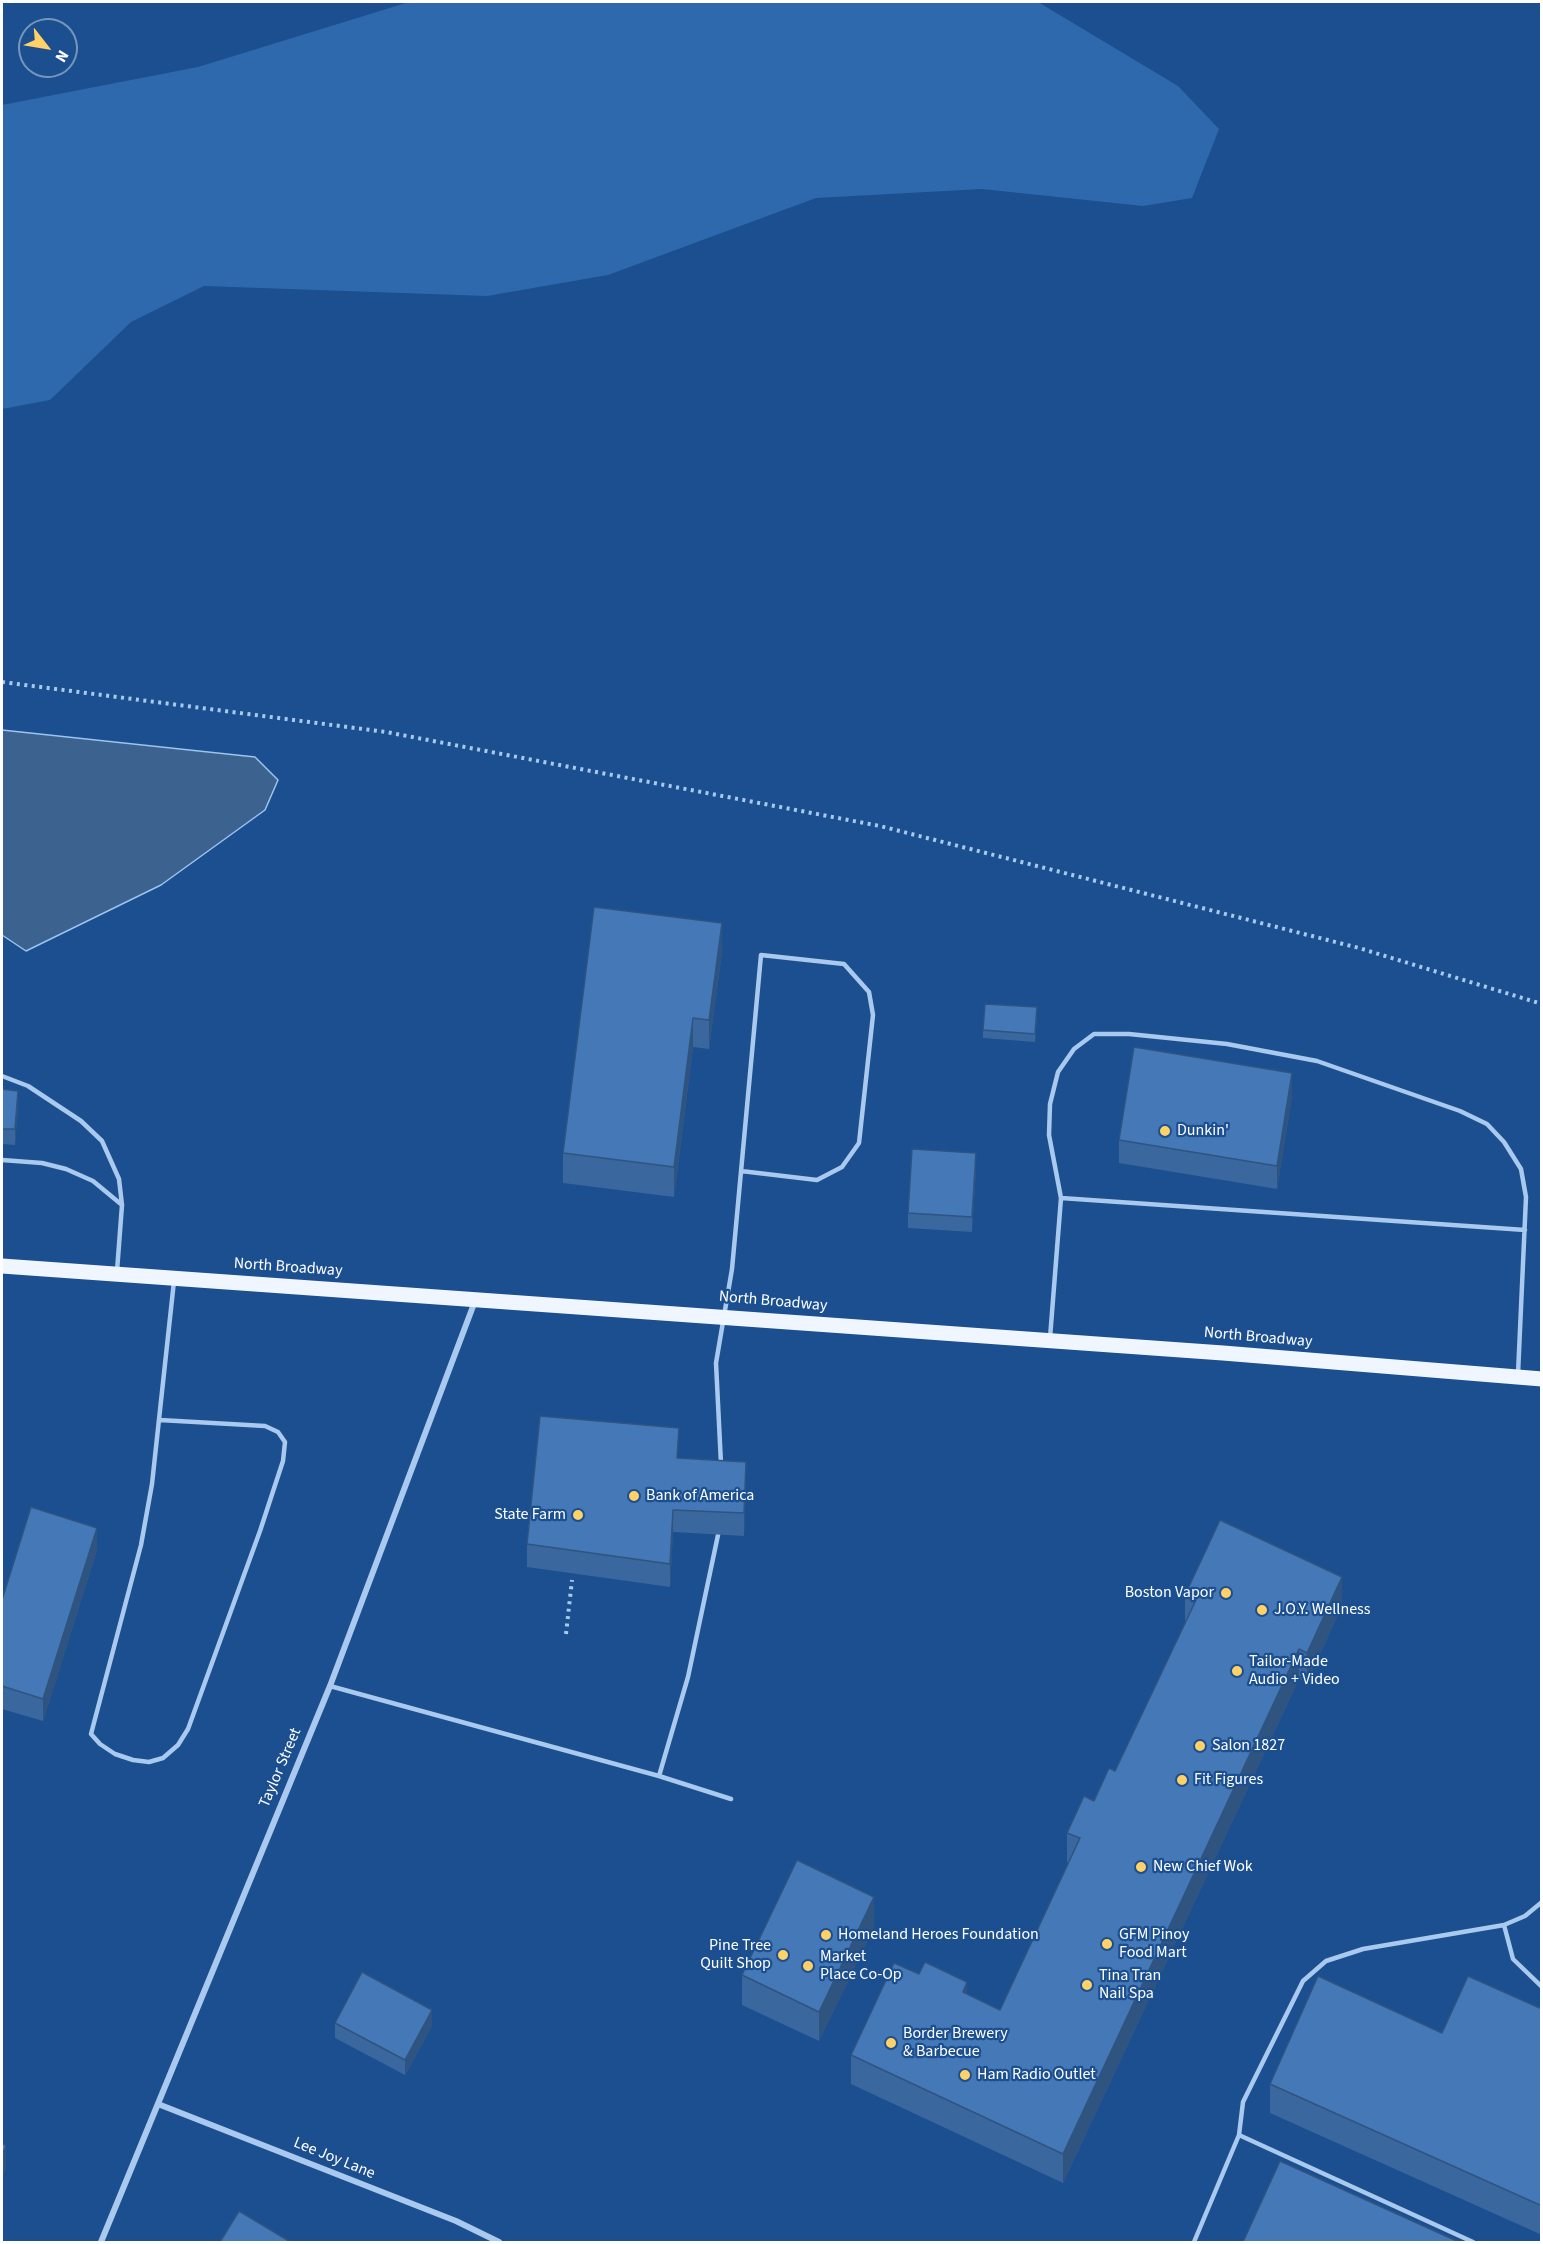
<!DOCTYPE html>
<style>
body{margin:0}
#map{position:relative;width:1543px;height:2244px;overflow:hidden;background:#1b4f8f;font-family:"Source Sans 3",sans-serif}
canvas{display:block}
.frame{position:absolute;inset:0;border:3px solid #fff;pointer-events:none}
.north{position:absolute;left:18px;top:18px;width:60px;height:60px;box-sizing:border-box;background:#1b4f8f;border:2px solid #7695bc;border-radius:50%;rotate:121deg;font-size:16px;font-weight:700;line-height:24px;text-align:center;color:#fff}
.north::after{content:'';display:block;margin:auto;width:21px;height:27px;background:#ffd166;clip-path:polygon(50% 0,100% 100%,50% 72%,0 100%)}
</style>
<div id="map">
<canvas width="1543" height="2244"></canvas>
<div class="frame"></div>
<div class="north">N</div>
</div>
<script>
const ctx = document.querySelector('canvas').getContext('2d');
ctx.lineJoin = 'round';
function fill(path, color) { ctx.fillStyle = color; ctx.fill(path, 'evenodd'); }
const shape = rows => new Path2D(rows.map(r => 'M' + r).join(''));
function strokePath(path, color, width, dash) { ctx.strokeStyle = color; ctx.lineWidth = width; ctx.lineCap = dash ? 'butt' : 'round'; ctx.setLineDash(dash || []); ctx.stroke(path); }
function drawText(font, color, halo, rows, align = 'center') {
  ctx.font = font + ' "Source Sans 3",sans-serif'; ctx.lineWidth = 4.5; ctx.setLineDash([]); ctx.textBaseline = 'middle'; ctx.strokeStyle = halo; ctx.fillStyle = color; for (const [text, x, y, turn = 0] of rows) {
    ctx.save(); ctx.translate(x, y); ctx.rotate((+turn || 0) * Math.PI / 180); ctx.textAlign = isNaN(turn) ? turn : align; if (halo) ctx.strokeText(text, 0, 0); ctx.fillText(text, 0, 0); ctx.restore();
  }
}
fill(shape([
 [409,2,1038,2,1178,86,1219,129,1192,198,1143,206,982,189,816,198,608,275,487,296,204,286,131,322,50,400,2,409,2,105,198,67]
]), '#2e69ad');
const water = shape([
 [2,730,255,757,278,780,265,810,161,885,26,951,2,935,2,730]
]);
fill(water, '#3c6290');
strokePath(water, '#9cc4f0', 1.5);
strokePath(shape([
 [2,682,386,732,880,826,1359,948,1542,1004],
 [566,1634,572,1580]
]), '#a9c9ee', 4, [3, 4.5]);
strokePath(shape([
 [2,1076,28,1086,81,1121,102,1141,119,1179,122,1205,117,1271],
 [2,1160,42,1163,66,1169,93,1181,122,1205],
 [1061,1198,1525,1230],
 [1050,1338,1061,1198,1049,1135,1050,1104,1058,1072,1074,1049,1094,1034,1129,1034,1227,1044,1317,1061,1460,1111,1487,1124,1504,1142,1521,1169,1526,1197,1518,1374],
 [160,1420,265,1426,278,1432,285,1442,283,1461,260,1531,188,1729,178,1745,163,1758,149,1762,133,1760,115,1754,100,1744,91,1734,141,1545,152,1484,174,1281],
 [721,1464,716,1363,732,1269,761,955,844,964,869,992,873,1015,859,1143,842,1167,817,1180,741,1171],
 [330,1686,659,1776,731,1799],
 [659,1776,688,1677,718,1535],
 [1504,1925,1513,1959,1542,1987],
 [1194,2242,1239,2135],
 [1473,2242,1239,2135,1243,2102,1303,1981,1326,1961,1363,1949,1504,1925,1525,1916,1542,1902]
]), '#a9c9ee', 4.5);
strokePath(shape([
 [158,2104,456,2221,499,2242],
 [101,2242,330,1686,475,1301]
]), '#a9c9ee', 6);
strokePath(shape([
 [2,1266,1223,1353,1542,1379]
]), '#f0f6ff', 15);
fill(shape([
 [722,952,709,1049,693,1047,674,1197,563,1183,563,1153],
 [1037,1015,1035,1042,983,1038,983,1030],
 [2,1089,18,1106,15,1145,2,1144],
 [1292,1096,1277,1189,1119,1163,1119,1140],
 [976,1169,972,1232,908,1228,908,1213],
 [678,1458,746,1484,744,1536,673,1532,670,1587,527,1567,527,1544],
 [97,1550,43,1721,2,1709,2,1600],
 [1185,1595,1342,1606,1307,1682,1299,1679,1063,2183,851,2084,851,2055,919,1974,967,1994,1000,2010,1069,1863,1067,1862,1067,1833,1094,1801,1115,1771,1185,1623],
 [874,1927,819,2041,742,2005,742,1975],
 [1542,2009,1542,2235,1270,2113,1270,2084,1442,2033],
 [335,2023,432,2026,405,2075,335,2038]
]), '#3a679d');
fill(shape([
 [722,923,722,952,709,1049,709,1020],
 [693,1018,693,1047,674,1197,674,1167],
 [1292,1073,1292,1096,1277,1189,1277,1166],
 [18,1091,18,1106,15,1145,15,1129],
 [976,1153,976,1169,972,1232,972,1217],
 [746,1462,746,1484,744,1536,744,1513],
 [673,1510,673,1532,670,1587,670,1564],
 [97,1528,97,1550,43,1721,43,1699],
 [1342,1577,1342,1606,1307,1682,1307,1653],
 [1299,1649,1299,1679,1063,2183,1063,2154],
 [874,1897,874,1927,819,2041,819,2012],
 [967,1982,967,2011,963,1992],
 [432,2010,432,2026,405,2075,405,2060],
 [6,2146,6,2169,2,2178,2,2155]
]), '#305480');
const building = shape([
 [594,907,722,923,709,1020,693,1018,674,1167,563,1153,594,907],
 [985,1004,1037,1007,1035,1034,983,1030,985,1004],
 [1134,1047,1292,1073,1277,1166,1119,1140,1134,1047],
 [2,1089,18,1091,15,1129,2,1129,2,1089],
 [912,1149,976,1153,972,1217,908,1213,912,1149],
 [540,1416,679,1428,677,1458,746,1462,744,1513,673,1510,670,1564,527,1544,540,1416],
 [31,1507,97,1528,43,1699,2,1686,2,1600,31,1507],
 [1220,1520,1342,1577,1307,1653,1299,1649,1063,2154,851,2055,894,1963,919,1974,925,1962,967,1982,963,1992,1000,2010,1080,1838,1067,1833,1084,1796,1094,1801,1109,1768,1115,1771,1196,1600,1185,1595,1220,1520],
 [797,1860,874,1897,819,2012,742,1975,797,1860],
 [362,1972,432,2010,405,2060,335,2023,362,1972],
 [1318,1976,1442,2033,1468,1976,1542,2009,1542,2206,1270,2084,1318,1976],
 [2,2143,6,2146,2,2155,2,2143],
 [1280,2161,1459,2242,1243,2242,1280,2161],
 [239,2211,289,2241,288,2242,220,2242,239,2211]
]);
fill(building, '#4478b7');
strokePath(building, '#305480', 1.5);
for (const [x, y, r, color] of [
 [1165,1131,6,"#ffd166"],
 [634,1496,6,"#ffd166"],
 [578,1515,6,"#ffd166"],
 [1226,1593,6,"#ffd166"],
 [1262,1610,6,"#ffd166"],
 [1237,1671,6,"#ffd166"],
 [1200,1746,6,"#ffd166"],
 [1182,1780,6,"#ffd166"],
 [1141,1867,6,"#ffd166"],
 [826,1935,6,"#ffd166"],
 [1107,1944,6,"#ffd166"],
 [783,1955,6,"#ffd166"],
 [808,1966,6,"#ffd166"],
 [1087,1985,6,"#ffd166"],
 [891,2043,6,"#ffd166"],
 [965,2075,6,"#ffd166"]
]) { const dot = new Path2D(); dot.arc(x, y, r, 0, 2 * Math.PI); ctx.fillStyle = color; ctx.fill(dot); strokePath(dot, '#1b4f8f', 2); }
drawText('16px', '#fff', '#1b4f8f', [
 ["Dunkin'",1177,1131],
 ["Bank of America",646,1496],
 ["State Farm",566,1515,"right"],
 ["Boston Vapor",1214,1593,"right"],
 ["J.O.Y. Wellness",1274,1610],
 ["Tailor-Made",1249,1662],
 ["Audio + Video",1249,1680],
 ["Salon 1827",1212,1746],
 ["Fit Figures",1194,1780],
 ["New Chief Wok",1153,1867],
 ["Homeland Heroes Foundation",838,1935],
 ["GFM Pinoy",1119,1935],
 ["Food Mart",1119,1953],
 ["Pine Tree",771,1946,"right"],
 ["Quilt Shop",771,1964,"right"],
 ["Market",820,1957],
 ["Place Co-Op",820,1975],
 ["Tina Tran",1099,1976],
 ["Nail Spa",1099,1994],
 ["Border Brewery",903,2034],
 ["& Barbecue",903,2052],
 ["Ham Radio Outlet",977,2075]
], 'left');
drawText('16px', '#fff', '#1b4f8f', [
 ["North Broadway",288,1268,4],
 ["North Broadway",773,1302,5],
 ["North Broadway",1258,1338,5],
 ["Taylor Street",281,1768,-67],
 ["Lee Joy Lane",334,2159,22]
]);
</script>
